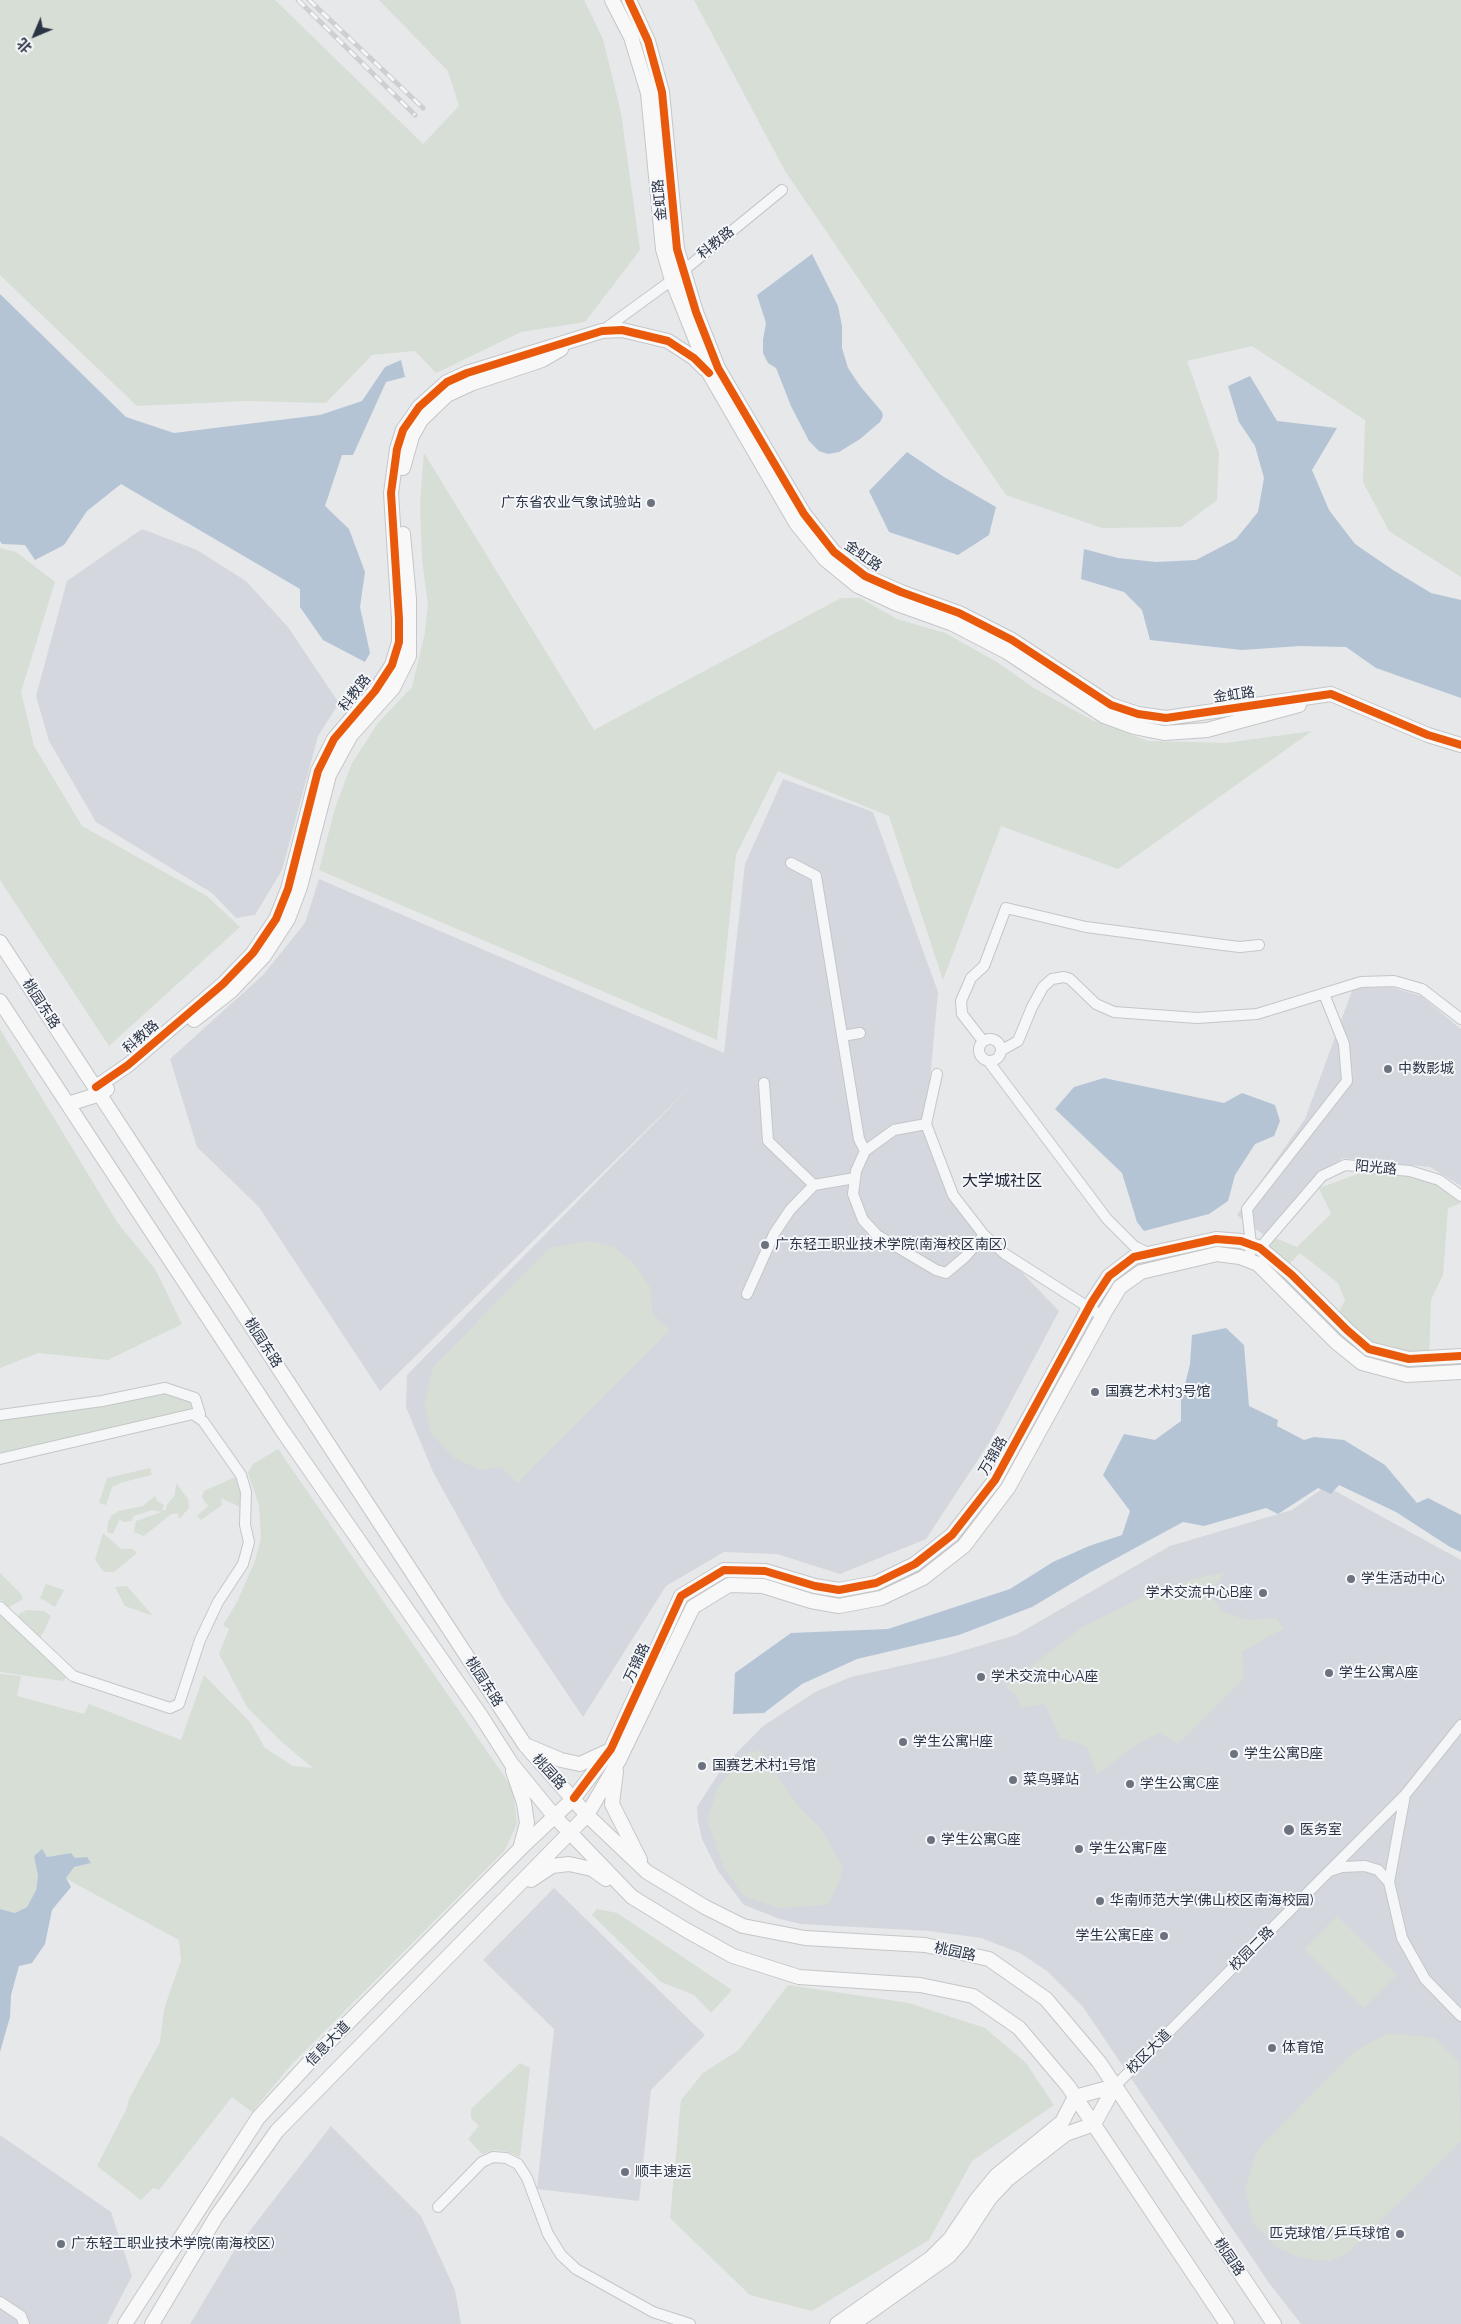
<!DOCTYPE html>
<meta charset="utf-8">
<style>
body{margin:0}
#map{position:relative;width:1461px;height:2324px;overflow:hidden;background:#e6e8ea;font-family:Raleway,"Noto Sans SC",sans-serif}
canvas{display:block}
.north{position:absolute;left:10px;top:10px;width:50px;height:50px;-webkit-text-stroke:4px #f4f6f9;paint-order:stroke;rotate:225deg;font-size:14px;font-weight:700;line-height:20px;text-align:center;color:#2b3445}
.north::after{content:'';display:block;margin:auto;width:18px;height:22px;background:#2b3445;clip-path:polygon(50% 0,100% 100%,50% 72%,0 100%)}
</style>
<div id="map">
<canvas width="1461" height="2324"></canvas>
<div class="north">北</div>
</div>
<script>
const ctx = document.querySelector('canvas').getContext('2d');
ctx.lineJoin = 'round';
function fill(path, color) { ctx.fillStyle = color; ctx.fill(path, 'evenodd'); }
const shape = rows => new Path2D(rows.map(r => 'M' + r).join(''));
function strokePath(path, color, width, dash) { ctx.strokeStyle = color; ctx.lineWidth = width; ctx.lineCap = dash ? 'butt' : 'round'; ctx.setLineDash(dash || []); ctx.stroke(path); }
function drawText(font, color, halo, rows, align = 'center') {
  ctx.font = font + ' Raleway,"Noto Sans SC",sans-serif'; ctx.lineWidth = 4; ctx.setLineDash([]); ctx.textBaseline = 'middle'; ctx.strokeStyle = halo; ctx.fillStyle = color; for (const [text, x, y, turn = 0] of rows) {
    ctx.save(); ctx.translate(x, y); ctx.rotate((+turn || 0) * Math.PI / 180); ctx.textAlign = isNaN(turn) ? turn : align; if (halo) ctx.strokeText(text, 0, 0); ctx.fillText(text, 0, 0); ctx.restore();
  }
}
fill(shape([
 [142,529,197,550,246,581,288,627,339,703,318,736,282,870,255,915,236,918,212,893,96,822,49,741,36,696,67,581],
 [783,779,873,812,938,992,926,1124,953,1195,1005,1255,1059,1311,989,1443,926,1539,840,1574,777,1554,724,1552,666,1586,583,1717,504,1600,433,1472,406,1407,407,1375,693,1084,380,1391,259,1207,197,1147,170,1059,263,975,305,923,319,879,724,1053,745,864],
 [1391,987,1421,996,1461,1029,1461,1186,1430,1167,1342,1158,1269,1239,1237,1215,1305,1119,1353,988],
 [1326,1486,1461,1560,1461,2324,1301,2324,1269,2283,1083,2007,1047,1971,1020,1953,981,1938,929,1931,801,1924,780,1919,744,1905,718,1871,702,1839,698,1821,697,1807,722,1768,763,1726,817,1691,851,1677,945,1656,1016,1635,1170,1546,1292,1510],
 [554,1888,705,2035,651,2090,639,2201,537,2189,554,2029,483,1960],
 [331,2126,421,2216,455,2290,461,2324,190,2324,234,2251],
 [0,2135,111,2212,132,2276,107,2324,0,2324]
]), '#d4d7dd');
fill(shape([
 [0,0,275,0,423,144,459,106,448,71,379,0,584,0,603,39,621,113,640,250,585,322,521,332,436,373,415,351,372,355,326,403,247,401,137,406,0,275],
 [694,0,1461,0,1461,577,1389,531,1363,482,1365,420,1252,346,1187,361,1219,452,1217,500,1181,527,1102,528,1006,495,785,171],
 [424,453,594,730,841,598,860,598,897,619,945,633,997,662,1034,688,1092,720,1148,741,1226,743,1312,731,1118,869,1001,826,943,980,889,816,778,771,736,855,717,1040,319,870,335,808,352,763,378,723,412,687,425,633,428,605,422,560,420,503],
 [0,548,16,552,55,582,21,692,34,746,82,826,207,896,240,927,109,1046,0,880],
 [0,1029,117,1222,155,1269,182,1324,108,1360,38,1353,0,1368],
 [1369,1170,1410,1176,1435,1184,1461,1203,1448,1208,1443,1275,1431,1300,1429,1355,1370,1346,1337,1316,1345,1300,1338,1283,1300,1253,1287,1266,1264,1247,1275,1238,1297,1247,1331,1214,1319,1188],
 [588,1241,615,1247,636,1266,650,1287,653,1314,670,1330,518,1483,501,1467,481,1470,454,1458,431,1434,424,1405,433,1367,549,1248],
 [165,1388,191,1401,200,1414,0,1458,0,1415],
 [278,1449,513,1789,517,1824,505,1850,291,2065,252,2112,232,2097,159,2190,153,2188,141,2200,97,2166,126,2110,129,2099,160,2042,164,2009,181,1960,179,1940,65,1878,74,1867,75,1858,71,1853,47,1857,42,1850,34,1857,38,1876,36,1890,27,1907,15,1913,0,1909,0,1674,21,1676,17,1696,84,1714,89,1704,181,1740,204,1675,250,1722,265,1748,293,1766,313,1768,283,1743,247,1707,219,1654,229,1629,223,1625,237,1602,255,1561,261,1538,259,1505,248,1473,253,1464],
 [150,1468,152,1475,123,1482,112,1487,106,1505,99,1503,107,1478],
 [235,1477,241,1495,240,1507,221,1498,222,1505,201,1520,197,1516,209,1505,206,1504,202,1497,204,1491],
 [176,1483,188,1499,189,1508,179,1519,178,1513,171,1514,144,1536,134,1532,136,1521,161,1512,152,1510,134,1516,131,1521,123,1522,120,1519,113,1534,107,1532,108,1522,112,1515,119,1511,143,1506,155,1496,157,1501,164,1505,162,1510,166,1510,166,1506,175,1495],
 [103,1533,121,1549,132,1549,137,1553,114,1572,104,1572,95,1560],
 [1225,1572,1209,1594,1223,1612,1247,1620,1276,1618,1284,1628,1242,1652,1244,1678,1178,1744,1159,1733,1133,1747,1097,1775,1087,1746,1060,1738,1045,1704,1022,1708,1016,1695,1005,1686,1081,1628,1138,1599,1185,1581],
 [0,1573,21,1594,23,1599,9,1607,0,1599],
 [46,1584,64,1590,55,1607,40,1598],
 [127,1586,153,1616,125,1606,115,1587],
 [27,1610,44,1611,51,1616,39,1641,17,1619,19,1614],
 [0,1613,68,1675,63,1681,0,1672],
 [761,1750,774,1772,800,1808,822,1830,843,1867,840,1880,828,1905,778,1908,744,1896,724,1868,707,1820,718,1787,748,1753],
 [597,1909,617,1913,732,1990,711,2013,694,1995,661,1982,592,1915],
 [1337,1916,1397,1975,1364,2008,1304,1949],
 [788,1985,909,2003,985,2028,1026,2063,1054,2105,972,2161,929,2240,812,2311,750,2295,670,2218,681,2100,703,2073,739,2050],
 [1388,2033,1435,2038,1459,2062,1461,2141,1347,2254,1330,2261,1313,2260,1295,2256,1278,2248,1253,2223,1245,2189,1257,2150,1355,2051],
 [520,2063,530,2068,520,2157,505,2151,494,2150,482,2154,468,2139,479,2126,471,2118,471,2109]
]), '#d6ded6');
fill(shape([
 [812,254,838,306,842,326,842,348,848,368,860,386,882,412,883,416,880,422,860,439,839,452,828,454,819,451,809,441,791,406,776,368,768,363,763,353,763,340,766,323,757,295],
 [0,294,126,417,174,433,320,415,362,401,385,367,401,360,405,377,386,382,353,455,342,455,325,506,349,529,365,572,360,607,370,653,365,662,323,640,300,607,300,589,121,484,87,511,64,545,35,560,25,545,2,544,0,541],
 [1250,376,1277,421,1337,428,1312,470,1329,510,1355,544,1393,570,1431,593,1461,600,1461,698,1376,668,1346,647,1300,646,1242,650,1150,640,1142,610,1124,592,1081,579,1084,549,1118,558,1156,562,1196,560,1236,539,1258,512,1264,478,1255,446,1239,422,1228,386],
 [907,452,944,477,996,507,989,535,958,555,889,532,869,491],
 [1104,1078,1224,1103,1242,1093,1275,1105,1280,1121,1274,1136,1255,1144,1235,1175,1228,1201,1209,1214,1144,1231,1137,1222,1122,1173,1055,1109,1074,1087],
 [1226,1328,1244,1345,1249,1406,1278,1420,1277,1426,1304,1440,1314,1437,1344,1440,1385,1465,1417,1503,1428,1498,1461,1515,1461,1552,1450,1547,1396,1512,1339,1485,1331,1494,1318,1488,1278,1514,1266,1508,1204,1526,1183,1522,1089,1573,1032,1607,959,1635,857,1659,802,1684,764,1713,733,1714,735,1673,791,1633,888,1629,1010,1589,1053,1562,1089,1546,1122,1535,1130,1511,1103,1475,1124,1434,1155,1440,1181,1421,1181,1401,1190,1364,1192,1335],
 [42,1849,47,1857,71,1853,75,1858,87,1857,91,1863,74,1867,66,1878,71,1887,52,1910,45,1944,32,1963,19,1966,11,1995,10,2017,0,2052,0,1909,15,1913,27,1907,36,1890,38,1876,34,1856]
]), '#b4c4d5');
const street = shape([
 [602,331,672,280,782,190],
 [791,863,816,876,859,1139,865,1151],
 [842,1036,860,1033],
 '979 1050a11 11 0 1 1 22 0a11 11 0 1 1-22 0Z',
 [983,1041,962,1014,961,1001,971,978,984,966,1006,908,1086,927,1223,945,1240,947,1259,945],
 [1002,1050,1018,1041,1032,1007,1043,987,1052,979,1064,977,1070,979,1096,1004,1114,1012,1197,1018,1257,1014,1361,982,1394,981,1422,989,1461,1019],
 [989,1062,1107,1219,1134,1246,1150,1254],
 [937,1074,926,1124,953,1195,984,1235,1005,1254,1102,1316],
 [764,1083,768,1141,814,1185],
 [926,1124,894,1130,865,1151,856,1171,853,1194,863,1220,877,1235,936,1270,946,1273,965,1257,984,1235],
 [1260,1248,1322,1176,1345,1165,1410,1171,1439,1180,1461,1196],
 [1249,1261,1251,1245,1247,1209,1347,1081,1344,1044,1324,994],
 [747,1294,774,1234,790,1210,814,1185,855,1178],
 [0,1415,102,1401,165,1388,195,1398,200,1414],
 [0,1459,193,1414,203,1421,241,1475,246,1492,245,1525,249,1542,243,1564,218,1602,200,1640,179,1704,170,1708,73,1676,0,1607],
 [1405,1795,1389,1882,1402,1938,1425,1979,1461,2016],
 [1330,1871,1342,1867,1365,1866,1378,1870,1389,1882],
 [1115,2086,1405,1795,1461,1725],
 [438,2207,482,2162,493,2157,506,2158,518,2164,527,2178,548,2234,561,2255,576,2269,653,2312,690,2324],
 [0,2302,21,2316,24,2324]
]);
const secondary = shape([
 [612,0,631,37,648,93,663,249,672,280,709,373,796,523,825,559,858,586,897,604,953,624,1007,652,1104,716,1134,727,1164,733,1207,730,1299,705],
 [629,0,648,41,662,92,677,249,696,312,718,368,804,514,834,552,865,576,901,592,959,613,1012,640,1111,705,1138,714,1166,718,1331,694,1428,735,1461,745],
 [403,468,412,436,421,420,447,395,473,383,542,360,561,349],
 [0,942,525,1745,587,1815,647,1872,705,1907,743,1926,805,1938,925,1945,989,1959,1046,1999,1099,2062,1274,2324],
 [0,1001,282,1430,481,1716,511,1763,555,1817,632,1897,686,1930,733,1956,799,1977,920,1985,973,1996,1019,2028,1068,2086,1227,2324],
 [194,1020,231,991,264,956,288,919,300,887,329,775,351,735,393,688,409,656,409,599,403,534],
 [96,1087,128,1065,223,984,253,953,276,919,288,889,318,771,334,739,375,691,392,665,399,642,399,619,391,493,397,449,403,430,419,407,447,382,467,373,602,331,622,330,668,341,694,358,705,369],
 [68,1104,100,1094,107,1089],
 [528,1746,561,1760,580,1764,606,1752],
 [513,1771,524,1803,527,1823,520,1849],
 [616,1771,612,1804,640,1860],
 [531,1880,552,1866,569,1864,592,1869,606,1879],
 [125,2324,258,2118,316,2055,520,1849,574,1798,611,1749,681,1596,724,1570,765,1571,815,1586,839,1590,876,1583,915,1564,952,1535,995,1480,1092,1302,1109,1276,1134,1257,1216,1239,1241,1241,1260,1248,1292,1275,1347,1330,1369,1349,1409,1359,1461,1356],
 [152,2324,216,2217,277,2131,587,1815,619,1760,693,1607,729,1585,763,1586,811,1601,839,1606,881,1598,923,1578,964,1546,1008,1488,1106,1310,1120,1287,1141,1272,1217,1254,1240,1257,1258,1264,1336,1342,1362,1363,1407,1375,1461,1372],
 [837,2324,931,2258,950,2239,977,2199,996,2176,1062,2122,1075,2097,1115,2086],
 [853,2324,949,2256,962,2241,990,2198,1008,2179,1066,2134,1094,2124,1115,2086]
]);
strokePath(street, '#c4c6c8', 12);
strokePath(secondary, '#c4c6c8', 16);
strokePath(street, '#f5f6f7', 10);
strokePath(secondary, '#f8f8f8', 14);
const rail = shape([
 [298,0,415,115],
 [309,0,423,108]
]);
strokePath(rail, '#cecfd2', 5);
strokePath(rail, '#f4f6f9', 3, [9]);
strokePath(shape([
 [629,0,648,41,662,92,677,249,696,312,718,368,804,514,834,552,865,576,901,592,959,613,1012,640,1111,705,1138,714,1166,718,1331,694,1428,735,1461,745],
 [96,1087,128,1065,223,984,253,953,276,919,288,889,318,771,334,739,375,691,392,665,399,642,399,619,391,493,397,449,403,430,419,407,447,382,467,373,602,331,622,330,668,341,694,358,709,373],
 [574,1798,611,1749,681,1596,724,1570,765,1571,815,1586,839,1590,876,1583,915,1564,952,1535,995,1480,1092,1302,1109,1276,1134,1257,1216,1239,1241,1241,1260,1248,1292,1275,1347,1330,1369,1349,1409,1359,1461,1356]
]), '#e8590c', 8);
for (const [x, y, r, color] of [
 [651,503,5,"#6c737f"],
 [1388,1069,5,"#6c737f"],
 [765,1245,5,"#6c737f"],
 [1095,1392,5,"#6c737f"],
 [1351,1579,5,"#6c737f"],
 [1263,1593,5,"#6c737f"],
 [1329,1673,5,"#6c737f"],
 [981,1677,5,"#6c737f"],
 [903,1742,5,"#6c737f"],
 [1234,1754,5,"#6c737f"],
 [702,1766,5,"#6c737f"],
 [1013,1780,5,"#6c737f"],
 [1130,1784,5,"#6c737f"],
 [1289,1830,6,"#6c737f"],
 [931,1840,5,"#6c737f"],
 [1079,1849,5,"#6c737f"],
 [1100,1901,5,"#6c737f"],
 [1164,1936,5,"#6c737f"],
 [1272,2048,5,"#6c737f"],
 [625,2172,5,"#6c737f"],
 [1400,2234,5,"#6c737f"],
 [61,2244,5,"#6c737f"]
]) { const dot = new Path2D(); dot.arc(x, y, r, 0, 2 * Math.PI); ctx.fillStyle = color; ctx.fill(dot); strokePath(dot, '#f4f6f9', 2); }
drawText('14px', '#2b3445', '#f4f6f9', [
 ["金虹路",660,200,-95],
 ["科教路",716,243,-39],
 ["金虹路",863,556,35],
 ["科教路",355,693,-52],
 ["金虹路",1234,695,-8],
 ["桃园东路",41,1004,57],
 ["科教路",141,1037,-41],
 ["阳光路",1376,1168,5],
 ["桃园东路",263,1343,57],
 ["万锦路",993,1456,-60],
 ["万锦路",637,1663,-65],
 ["桃园东路",484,1682,57],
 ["桃园路",549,1772,48],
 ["校园二路",1252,1949,-45],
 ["桃园路",955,1952,12],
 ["信息大道",328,2044,-46],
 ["校区大道",1149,2052,-45],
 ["桃园路",1229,2257,56]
]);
drawText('14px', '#2b3445', '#f4f6f9', [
 ["广东省农业气象试验站",641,503,"right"],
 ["中数影城",1398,1069],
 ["广东轻工职业技术学院(南海校区南区)",775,1245],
 ["国赛艺术村3号馆",1105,1392],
 ["学生活动中心",1361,1579],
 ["学术交流中心B座",1253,1593,"right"],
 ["学生公寓A座",1339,1673],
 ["学术交流中心A座",991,1677],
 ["学生公寓H座",913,1742],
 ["学生公寓B座",1244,1754],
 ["国赛艺术村1号馆",712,1766],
 ["菜鸟驿站",1023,1780],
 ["学生公寓C座",1140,1784],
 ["医务室",1300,1830],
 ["学生公寓G座",941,1840],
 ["学生公寓F座",1089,1849],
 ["华南师范大学(佛山校区南海校园)",1110,1901],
 ["学生公寓E座",1154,1936,"right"],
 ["体育馆",1282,2048],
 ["顺丰速运",635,2172],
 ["匹克球馆/乒乓球馆",1390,2234,"right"],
 ["广东轻工职业技术学院(南海校区)",71,2244]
], 'left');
drawText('16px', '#1d2536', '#f4f6f9', [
 ["大学城社区",1002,1181]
]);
</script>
